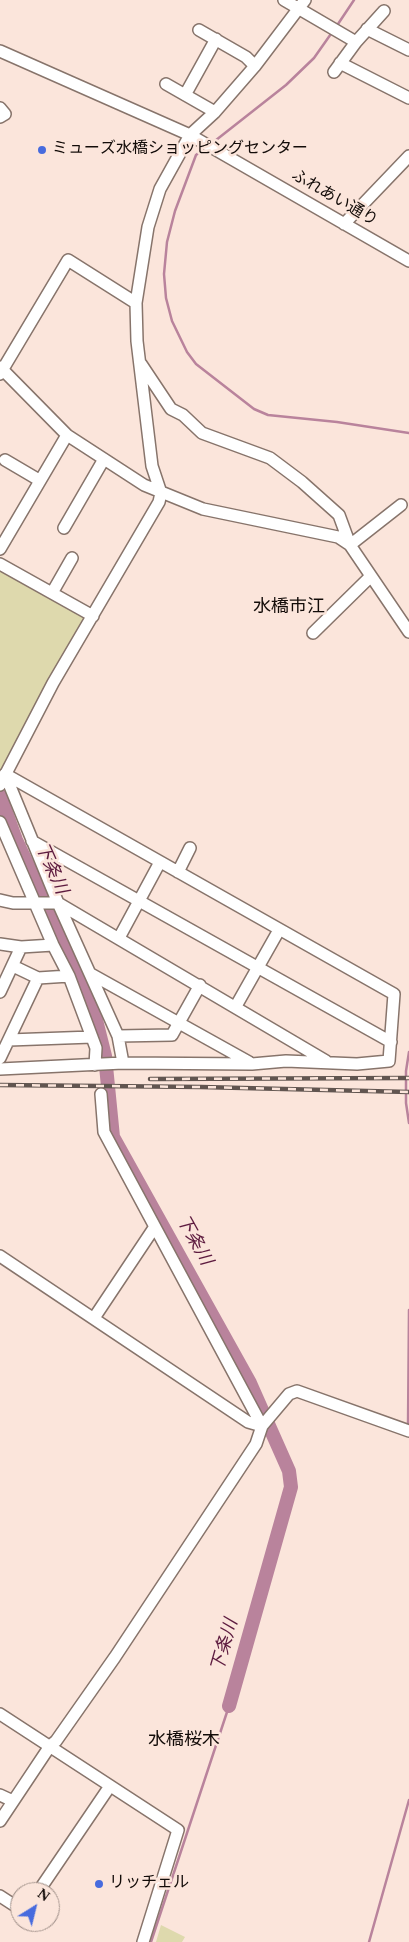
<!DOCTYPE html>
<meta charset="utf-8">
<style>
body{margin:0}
#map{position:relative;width:409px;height:1942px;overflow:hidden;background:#fbe5db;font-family:Spectral,serif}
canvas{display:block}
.north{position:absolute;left:10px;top:1882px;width:50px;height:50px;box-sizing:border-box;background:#fbe5db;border:1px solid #9e8e87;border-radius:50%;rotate:36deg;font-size:14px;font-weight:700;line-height:20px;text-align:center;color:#120b08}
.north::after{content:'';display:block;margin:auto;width:18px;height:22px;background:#476bde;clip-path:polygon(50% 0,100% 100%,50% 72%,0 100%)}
</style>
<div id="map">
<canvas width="409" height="1942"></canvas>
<div class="north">N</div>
</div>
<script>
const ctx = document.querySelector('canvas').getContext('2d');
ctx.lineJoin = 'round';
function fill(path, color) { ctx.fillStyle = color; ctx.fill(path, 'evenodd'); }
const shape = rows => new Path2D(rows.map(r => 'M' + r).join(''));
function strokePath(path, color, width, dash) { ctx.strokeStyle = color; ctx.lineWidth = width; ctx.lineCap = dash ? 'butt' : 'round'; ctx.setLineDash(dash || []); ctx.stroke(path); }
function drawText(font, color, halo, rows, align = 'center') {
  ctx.font = font + ' Spectral,"Noto Sans JP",serif'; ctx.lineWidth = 5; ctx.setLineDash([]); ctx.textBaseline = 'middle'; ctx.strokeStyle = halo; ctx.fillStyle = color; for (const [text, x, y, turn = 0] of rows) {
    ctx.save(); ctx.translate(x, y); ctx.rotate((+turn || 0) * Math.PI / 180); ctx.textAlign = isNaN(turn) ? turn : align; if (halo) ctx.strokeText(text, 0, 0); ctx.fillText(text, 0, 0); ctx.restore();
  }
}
fill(shape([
 [0,564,93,616,0,773],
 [161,1925,185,1937,182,1942,156,1942]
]), '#ded9ad');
strokePath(shape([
 [336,27,354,0],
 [211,144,286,85,314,58,333,31],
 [205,148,196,155,175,211,167,242,164,274,166,298,172,321,187,352,196,364,254,409,268,415,337,422,409,433],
 [409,1052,406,1071,406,1103,409,1123],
 [408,1426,409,1310],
 [151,1942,229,1706],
 [369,1942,409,1800]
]), '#b9839c', 2.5);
strokePath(shape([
 [0,796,16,840,66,947,96,1020,105,1056,113,1137,250,1383,289,1471,291,1487,229,1706]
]), '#b9839c', 14);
const minor = shape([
 [284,0,356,42],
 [367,29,409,50],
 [199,30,246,57,255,66],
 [0,51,190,135,409,261],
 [340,63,409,98],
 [334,72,356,42,384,11],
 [166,84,215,112],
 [185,95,216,39],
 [0,108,5,114,0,117],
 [344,224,409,156],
 [141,364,171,409,183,415,202,433,270,458,302,482,339,515,350,545,401,505],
 [0,367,67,435,144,485,203,509,338,537,350,545,409,632],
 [0,374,68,260,136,303],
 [5,460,39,480],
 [64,528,104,459],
 [0,549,67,435],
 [0,564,93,616],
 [52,593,72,558],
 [313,633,370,577],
 [5,774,58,903,118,1036,123,1063],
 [0,785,53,683,159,502,161,493,152,466,137,341,136,303,148,227,160,189,190,135,215,112,255,66,305,0],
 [0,822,53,945,69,976,96,1048,95,1065],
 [32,841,391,1042],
 [178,872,190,848],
 [0,900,13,903,58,903,326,1061],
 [119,938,160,862],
 [0,944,21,947,53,945],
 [13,966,38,978,69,976],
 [91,974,249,1062],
 [0,992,21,947],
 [236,1006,279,930],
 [118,1036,172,1035,200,985],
 [9,1040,92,1037],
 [0,1058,38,978],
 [0,1069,123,1063,252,1064,286,1061,357,1064,389,1061,394,994,5,774],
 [101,1094,104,1132,262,1426],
 [0,1256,248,1422,262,1426],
 [94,1318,154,1228],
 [0,1714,178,1830,143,1942],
 [0,1795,13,1801],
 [0,1821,50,1746,56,1741,115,1657,256,1444,262,1426,289,1394,297,1391,409,1431],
 [38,1892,110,1786],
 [0,1896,20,1909]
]);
strokePath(minor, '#87746b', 14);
strokePath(minor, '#fff', 11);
const rail = shape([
 [150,1079,409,1078],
 [0,1085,201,1087,409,1092]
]);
strokePath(rail, '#615550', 4.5);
strokePath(rail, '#fbe5db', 2.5, [8]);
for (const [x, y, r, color] of [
 [42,150,5,"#476bde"],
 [99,1884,5,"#476bde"]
]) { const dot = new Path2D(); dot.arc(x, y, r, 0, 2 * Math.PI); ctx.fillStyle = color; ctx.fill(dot); strokePath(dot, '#fbe5db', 2); }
drawText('16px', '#120b08', '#fbe5db', [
 ["ミューズ水橋ショッピングセンター",52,150],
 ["リッチェル",109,1884]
], 'left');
drawText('16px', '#120b08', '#fbe5db', [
 ["ふれあい通り",334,199,30]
]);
drawText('18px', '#120b08', '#fbe5db', [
 ["水橋市江",289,608],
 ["水橋桜木",184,1741]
]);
drawText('italic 18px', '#5d1b3f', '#fbe5db', [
 ["下条川",50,869,66],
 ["下条川",193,1241,61],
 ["下条川",226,1646,-74]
]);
</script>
